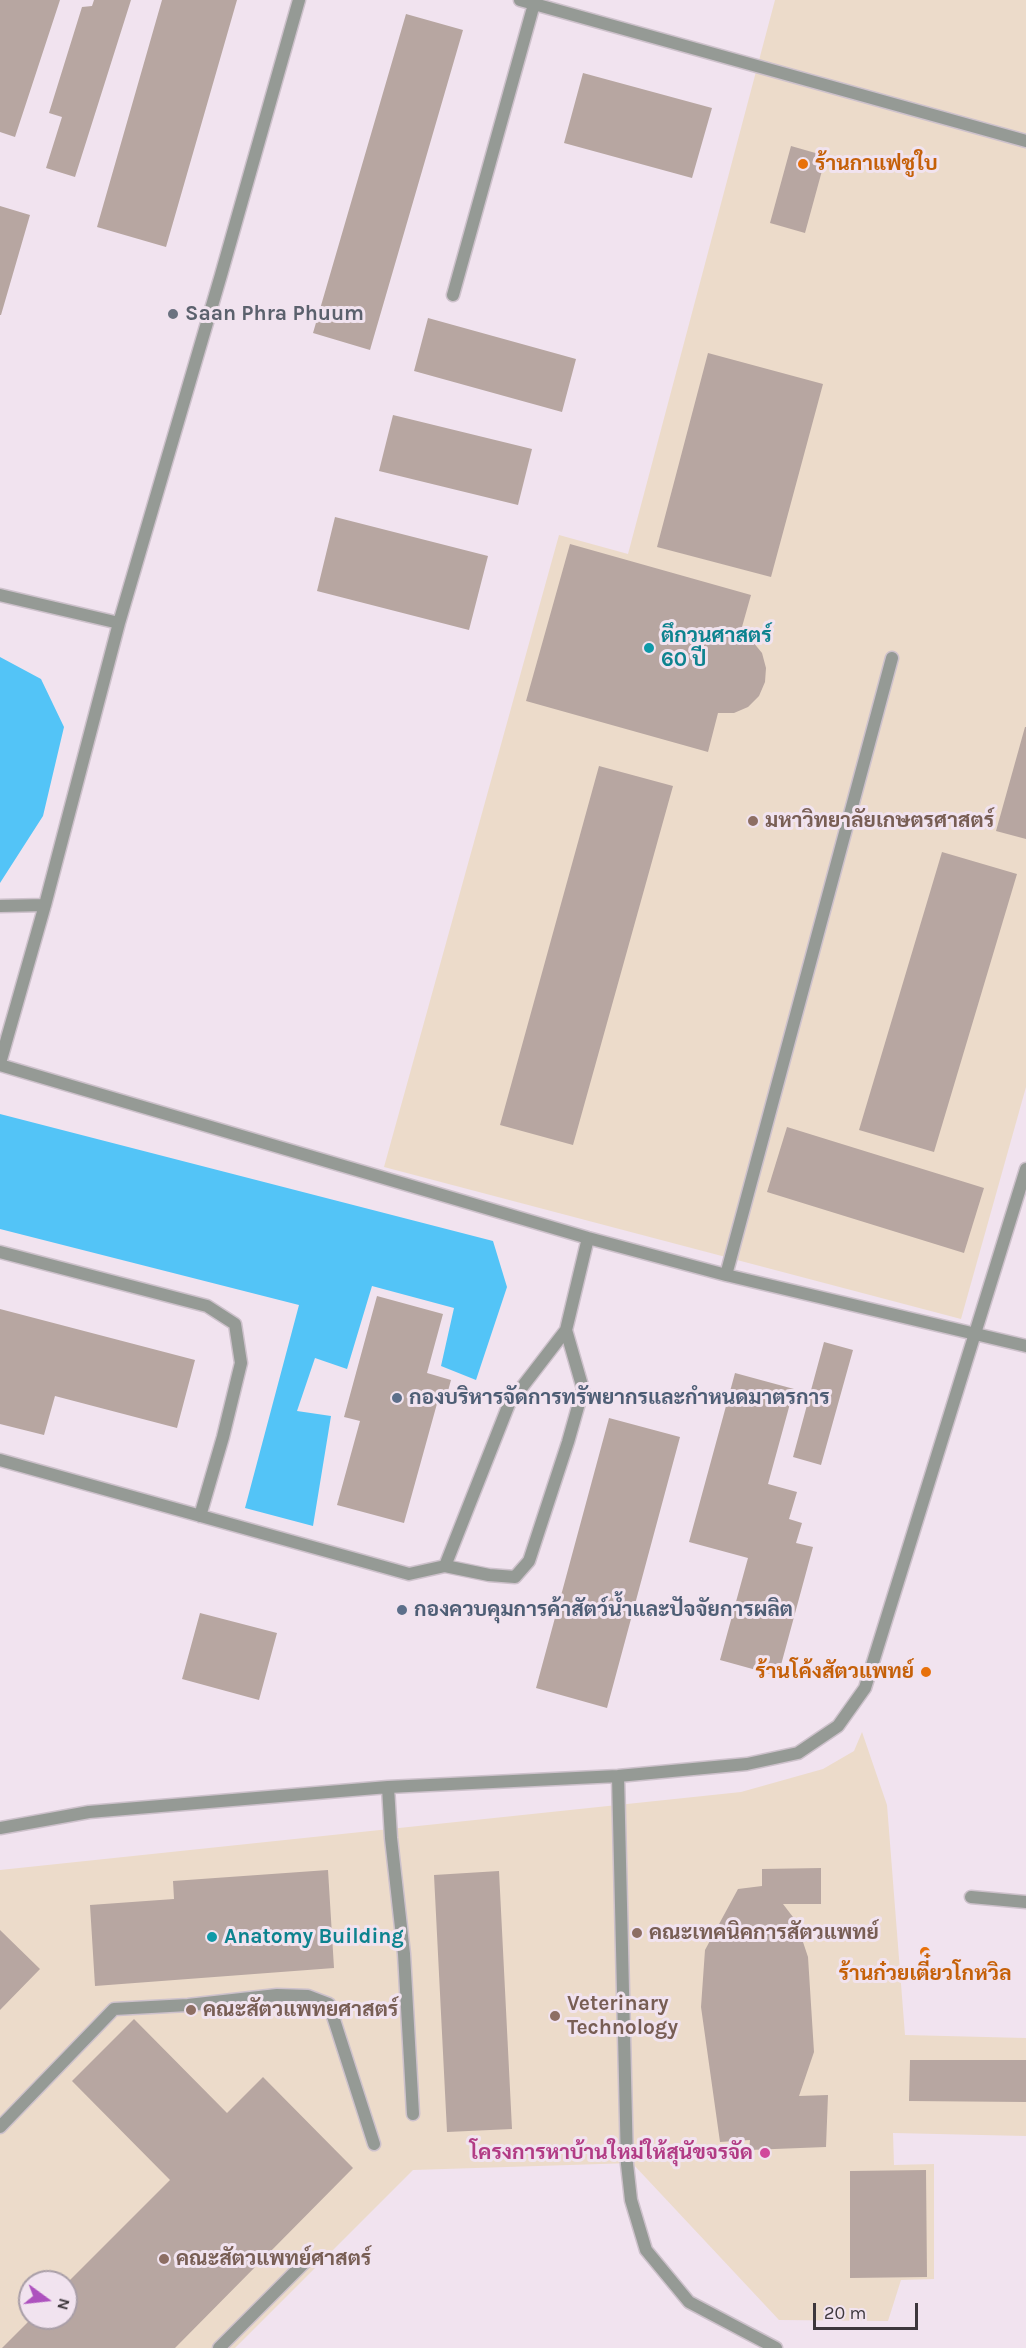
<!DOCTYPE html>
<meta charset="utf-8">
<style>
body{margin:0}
#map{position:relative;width:1026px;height:2348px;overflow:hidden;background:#f1e3ef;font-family:Karla,sans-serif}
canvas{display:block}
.north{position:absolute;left:18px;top:2270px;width:60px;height:60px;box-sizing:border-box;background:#f1e3ef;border:2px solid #a99ea7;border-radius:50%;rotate:105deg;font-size:16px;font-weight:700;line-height:24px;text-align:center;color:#3d373c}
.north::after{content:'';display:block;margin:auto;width:21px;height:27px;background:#ad52be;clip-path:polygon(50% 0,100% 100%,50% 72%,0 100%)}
.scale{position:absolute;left:813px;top:2303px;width:105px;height:27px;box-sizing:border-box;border:3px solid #3d373c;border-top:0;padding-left:8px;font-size:18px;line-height:21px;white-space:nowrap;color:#3d373c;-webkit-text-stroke:4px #f1e3ef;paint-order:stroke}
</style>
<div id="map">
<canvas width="1026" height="2348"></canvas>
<div class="north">N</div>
<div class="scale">20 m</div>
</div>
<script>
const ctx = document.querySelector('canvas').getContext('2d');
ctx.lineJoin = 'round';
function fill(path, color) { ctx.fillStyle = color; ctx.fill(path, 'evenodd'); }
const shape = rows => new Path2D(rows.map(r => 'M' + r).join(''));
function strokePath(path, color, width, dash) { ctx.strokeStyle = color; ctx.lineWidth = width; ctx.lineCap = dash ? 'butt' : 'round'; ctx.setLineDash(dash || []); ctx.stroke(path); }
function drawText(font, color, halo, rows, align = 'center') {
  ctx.font = font + ' Karla,Sarabun,sans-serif'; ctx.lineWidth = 6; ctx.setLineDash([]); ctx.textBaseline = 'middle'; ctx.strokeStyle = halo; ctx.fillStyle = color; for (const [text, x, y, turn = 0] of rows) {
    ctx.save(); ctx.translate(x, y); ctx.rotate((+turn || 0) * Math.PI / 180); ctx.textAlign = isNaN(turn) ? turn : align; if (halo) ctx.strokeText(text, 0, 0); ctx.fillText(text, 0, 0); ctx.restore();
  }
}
fill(shape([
 [775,0,1026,0,1026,1087,961,1319,384,1167,559,535,628,554],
 [862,1732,887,1805,905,2035,1026,2038,1026,2136,893,2133,894,2165,934,2164,934,2279,901,2280,888,2321,779,2320,632,2163,413,2170,235,2348,0,2348,0,1870,741,1792,823,1769,854,1751],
 [30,2282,66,2282,66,2318,30,2318]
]), '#ecdbca');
fill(shape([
 [0,657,41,679,64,727,43,816,0,883],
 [0,1114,493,1241,507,1287,476,1380,441,1366,454,1308,372,1286,347,1369,315,1358,297,1411,331,1416,313,1526,245,1508,299,1305,0,1229]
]), '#53c4f7');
fill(shape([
 [0,0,60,0,15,137,0,132],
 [94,0,131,0,75,177,46,168,62,117,49,113,82,7,92,6],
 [162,0,237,0,166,247,97,227],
 [406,14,463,30,370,350,313,333],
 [583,73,712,108,692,178,564,143],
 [791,146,826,156,805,233,770,223],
 [0,206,30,215,1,315,0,315],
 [428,318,576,359,562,412,414,371],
 [708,353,823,384,771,577,657,547],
 [393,415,532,449,518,505,379,471],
 [335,517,488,556,469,630,317,591],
 [570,544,751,595,740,634,753,642,762,653,766,668,765,682,759,696,748,707,734,713,718,713,708,752,526,701],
 [1025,727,1026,727,1026,839,996,831],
 [599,766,673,786,573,1145,500,1125],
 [942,852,1017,874,934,1152,859,1130],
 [787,1127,984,1188,964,1253,767,1192],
 [377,1296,443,1314,427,1373,451,1380,445,1402,438,1400,404,1523,337,1505,360,1421,344,1417],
 [0,1309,195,1360,177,1428,55,1396,44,1435,0,1424],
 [824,1342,853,1350,821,1465,793,1457],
 [735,1373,794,1389,768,1484,797,1492,789,1519,802,1523,796,1543,813,1547,778,1676,720,1660,748,1558,689,1542],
 [609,1418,680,1437,607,1708,536,1688],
 [200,1613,277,1633,259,1700,182,1679],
 [821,1868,821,1904,783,1904,796,1921,808,1957,814,2052,799,2096,828,2095,826,2147,749,2150,750,2140,720,2142,701,2007,705,1950,738,1889,762,1886,762,1869],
 [328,1870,334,1968,95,1986,90,1905,174,1899,173,1881],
 [499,1871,512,2129,447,2132,434,1875],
 [0,1930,40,1969,0,2010],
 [134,2019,227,2113,263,2077,353,2168,175,2348,2,2348,32,2318,66,2318,66,2284,170,2180,72,2081],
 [910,2060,1026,2060,1026,2102,909,2101],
 [926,2170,927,2277,850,2278,850,2171]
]), '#b7a6a1');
const service = shape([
 [520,0,1026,141],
 [453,295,534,4],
 [0,595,119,623],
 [0,906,45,905],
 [0,1063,45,905,119,623,221,275,299,0],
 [0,1065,588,1238,726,1275,1026,1346],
 [0,1252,207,1306,235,1324,241,1363,223,1437,200,1516],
 [726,1275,892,658],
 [0,1460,409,1574,445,1566,509,1404,566,1330],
 [445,1566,489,1575,515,1577,529,1561,568,1442,583,1389,566,1330,588,1238],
 [618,1776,627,2164,631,2200,646,2250,689,2302,776,2348],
 [388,1787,391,1838,404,1954,413,2114],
 [0,1828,89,1812,388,1787,618,1776,747,1764,798,1753,838,1726,865,1688,1026,1169],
 [0,2127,114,2009,188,2005,277,1995,308,1996,329,2004,374,2144],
 [219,2348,307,2260]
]);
const minor = shape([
 [971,1897,1026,1902]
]);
strokePath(service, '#cdc1cb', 15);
strokePath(minor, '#cdc1cb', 15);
strokePath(service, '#959a95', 12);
strokePath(minor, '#959a95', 12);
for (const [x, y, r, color] of [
 [803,164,6,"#e8710a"],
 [173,314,6,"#6b7280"],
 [649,648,6,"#0f9aa8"],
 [753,821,6,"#8d6e63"],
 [397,1398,6,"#5c6f8a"],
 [402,1610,6,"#5c6f8a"],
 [926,1672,6,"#e8710a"],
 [637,1933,6,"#8d6e63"],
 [212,1937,6,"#0f9aa8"],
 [925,1952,6,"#e8710a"],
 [191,2010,6,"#8d6e63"],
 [555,2016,6,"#8d6e63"],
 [765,2153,6,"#d1479c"],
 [164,2259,6,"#8d6e63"]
]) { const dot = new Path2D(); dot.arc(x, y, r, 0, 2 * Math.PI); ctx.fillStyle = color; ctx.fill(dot); strokePath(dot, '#f1e3ef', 2); }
drawText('bold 21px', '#c56008', '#f1e3ef', [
 ["ร้านกาแฟชูใบ",815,164],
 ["ร้านโค้งสัตวแพทย์",914,1672,"right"],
 ["ร้านก๋วยเตี๋ยวโกหวิล",925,1974,"center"]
], 'left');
drawText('bold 21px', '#5b616d', '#f1e3ef', [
 ["Saan Phra Phuum",185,314]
], 'left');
drawText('bold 21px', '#0d838f', '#f1e3ef', [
 ["ตึกวนศาสตร์",661,636],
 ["60 ปี",661,660],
 ["Anatomy Building",224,1937]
], 'left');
drawText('bold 21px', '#785e54', '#f1e3ef', [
 ["มหาวิทยาลัยเกษตรศาสตร์",765,821],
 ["คณะเทคนิคการสัตวแพทย์",649,1933],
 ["Veterinary",567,2004],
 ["Technology",567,2028],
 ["คณะสัตวแพทยศาสตร์",203,2010],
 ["คณะสัตวแพทย์ศาสตร์",176,2259]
], 'left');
drawText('bold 21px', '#4e5e75', '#f1e3ef', [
 ["กองบริหารจัดการทรัพยากรและกำหนดมาตรการ",409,1398],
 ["กองควบคุมการค้าสัตว์น้ำและปัจจัยการผลิต",414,1610]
], 'left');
drawText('bold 21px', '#b23c85', '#f1e3ef', [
 ["โครงการหาบ้านใหม่ให้สุนัขจรจัด",753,2153]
], 'right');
</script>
